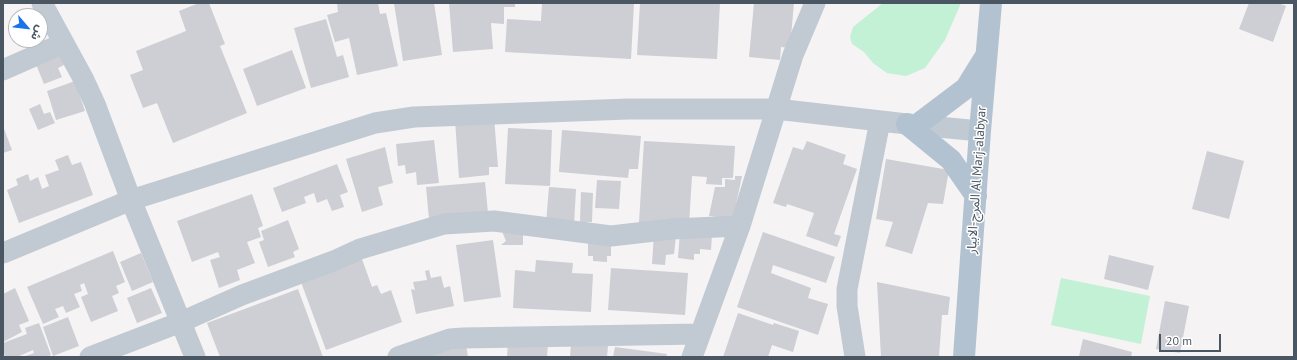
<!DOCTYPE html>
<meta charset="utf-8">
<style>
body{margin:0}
#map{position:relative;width:1297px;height:360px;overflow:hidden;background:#f5f3f3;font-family:"PT Sans","Noto Sans Arabic",sans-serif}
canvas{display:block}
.frame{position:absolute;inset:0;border:4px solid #4a5661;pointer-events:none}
.north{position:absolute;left:8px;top:8px;width:40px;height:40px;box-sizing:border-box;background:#fff;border:1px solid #b7bbc0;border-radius:50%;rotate:118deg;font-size:11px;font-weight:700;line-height:16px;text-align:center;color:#4a5661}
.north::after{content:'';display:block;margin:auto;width:14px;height:18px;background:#1a73e8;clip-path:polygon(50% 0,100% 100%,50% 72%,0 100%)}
.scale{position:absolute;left:1159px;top:334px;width:62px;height:18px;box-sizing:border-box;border:2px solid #4a5661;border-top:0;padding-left:5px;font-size:12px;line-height:14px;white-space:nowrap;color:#4a5661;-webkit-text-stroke:3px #fff;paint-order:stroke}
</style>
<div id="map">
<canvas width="1297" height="360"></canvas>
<div class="frame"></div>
<div class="north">ش</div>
<div class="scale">20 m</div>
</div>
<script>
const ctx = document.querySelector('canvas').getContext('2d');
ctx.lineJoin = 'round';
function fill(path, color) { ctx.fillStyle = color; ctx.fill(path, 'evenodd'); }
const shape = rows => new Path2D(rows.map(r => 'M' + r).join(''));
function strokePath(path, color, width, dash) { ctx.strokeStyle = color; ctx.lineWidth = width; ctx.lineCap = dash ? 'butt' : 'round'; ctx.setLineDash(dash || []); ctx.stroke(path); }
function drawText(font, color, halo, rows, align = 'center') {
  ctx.font = font + ' "PT Sans","Noto Sans Arabic",sans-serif'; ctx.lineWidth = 3; ctx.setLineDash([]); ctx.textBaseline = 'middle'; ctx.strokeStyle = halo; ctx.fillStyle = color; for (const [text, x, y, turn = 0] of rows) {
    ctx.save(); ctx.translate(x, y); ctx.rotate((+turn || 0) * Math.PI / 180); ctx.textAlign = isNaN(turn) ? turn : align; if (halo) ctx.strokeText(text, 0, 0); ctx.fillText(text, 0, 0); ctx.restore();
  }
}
fill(shape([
 [883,3,961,3,945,40,925,68,906,76,887,73,873,63,864,52,852,44,850,37,853,27],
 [1061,278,1150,296,1141,344,1051,325]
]), '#c3f1d5');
fill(shape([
 [199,3,209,3,225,44,220,46,247,113,173,143,157,103,143,108,130,75,143,70,136,51,186,31,179,11],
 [337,3,378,3,380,14,386,13,398,66,357,75,349,38,335,42,327,15,338,12],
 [394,3,434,3,442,55,403,61],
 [449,3,515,3,515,7,504,7,504,24,491,23,493,49,453,52],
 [542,3,634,3,631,59,505,52,507,19,541,21],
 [640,3,720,3,717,59,637,55],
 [754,3,794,3,790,48,781,47,780,60,749,57],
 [1249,3,1278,3,1286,6,1273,42,1239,29],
 [326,19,337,57,343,55,349,77,311,88,294,28],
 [292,50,306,88,257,106,243,69],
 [59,53,64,65,58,68,62,77,44,84,35,62],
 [75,81,85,111,56,120,47,91],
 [40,104,44,114,50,112,55,123,38,130,29,109],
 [494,117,498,167,489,167,489,175,459,178,455,120],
 [3,126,12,150,3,153],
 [508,128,552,130,550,186,505,184],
 [562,130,641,136,638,169,629,169,628,178,559,172],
 [434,140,439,183,417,185,416,172,406,174,405,165,398,166,396,144],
 [644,141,735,146,733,178,722,178,722,185,706,184,707,177,692,176,689,225,639,222],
 [807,141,846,155,843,164,857,169,834,234,841,236,837,247,806,236,814,213,787,204,786,207,773,203,793,147,803,150],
 [385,147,393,183,378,187,383,205,362,212,346,159],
 [1207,151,1244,161,1229,219,1192,209],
 [68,155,72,165,81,162,93,195,19,223,7,190,18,185,16,179,28,174,30,181,38,177,42,189,49,186,45,175,59,170,55,160],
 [886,159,949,170,943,204,928,203,912,254,885,246,893,222,876,219],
 [337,164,348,192,340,195,344,207,332,211,327,199,317,203,314,193,304,197,306,203,282,212,273,188],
 [735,176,742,176,733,219,709,216,715,187,725,187,725,179,735,180],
 [597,180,621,181,619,209,595,208],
 [485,182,488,213,429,219,426,187],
 [549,187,576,189,574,225,546,223],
 [581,192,593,193,592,222,580,222],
 [252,194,263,226,258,228,261,237,247,242,255,263,237,270,240,280,219,288,210,260,220,257,218,252,192,262,177,221],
 [288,220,299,249,293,252,295,257,268,267,259,242,264,240,261,231],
 [501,229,523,234,523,245,501,245,506,241],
 [680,232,712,234,711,250,700,249,700,254,694,254,694,260,678,258],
 [763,232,835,257,826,283,773,265,771,273,811,288,808,298,828,304,818,335,737,307],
 [654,234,676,236,674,254,666,255,665,265,652,264],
 [493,240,501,297,464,302,456,245],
 [588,243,611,243,611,256,607,256,607,262,593,261,593,256,588,256],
 [113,251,125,282,116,286,119,293,112,296,118,311,91,322,81,297,88,294,84,283,80,285,82,291,74,294,80,307,66,313,63,306,55,309,59,317,43,324,27,287],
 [141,253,153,282,132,291,120,262],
 [1109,255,1154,266,1148,290,1104,279],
 [362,259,372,287,377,285,381,294,391,290,402,322,326,350,301,282],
 [536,260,573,263,572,273,593,274,591,312,513,308,515,270,535,272],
 [611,268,688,273,685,315,608,310],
 [429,270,431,278,441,276,444,288,450,286,454,306,416,314,411,289,415,290,413,282,427,280,425,271],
 [877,282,950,297,948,315,942,315,939,357,881,357],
 [15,288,29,321,19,325,22,332,3,342,3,294],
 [151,288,162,313,137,323,127,298],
 [298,289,323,357,220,357,207,323],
 [1165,301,1189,306,1180,353,1156,349],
 [738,313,773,325,774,323,799,331,793,352,772,345,768,357,723,357],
 [68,317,79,346,53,356,43,327],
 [39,323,51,355,46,357,23,357,34,353,33,350,17,357,5,357,3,350,3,343,27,334,25,328],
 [1083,339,1132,352,1131,357,1083,357,1079,356],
 [508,341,548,343,547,357,507,357],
 [571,344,608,346,607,357,570,357],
 [466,345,468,357,427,357],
 [615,347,667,354,666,357,613,357]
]), '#cdcfd5');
strokePath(shape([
 [42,3,84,80,95,104,131,200,195,357],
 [3,70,64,43],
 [3,253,131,200,375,123,414,117,628,109,776,109,907,124,980,131],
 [90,357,181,322,242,295,336,260,360,249,444,224,494,221,611,236,672,229,740,226],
 [398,357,450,339,463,338,699,334],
 [692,357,740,226,793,55,815,3],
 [855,357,847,306,847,289,880,121]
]), '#c1cad2', 21);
strokePath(shape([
 [907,124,951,160,976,196],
 [917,125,966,88,984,59],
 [964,357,980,131,991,3]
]), '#b3c2d1', 22);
drawText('13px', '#4a5661', '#fff', [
 ["المرج-الابيار Al Marj-alabyar",977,180,-86]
]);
</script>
